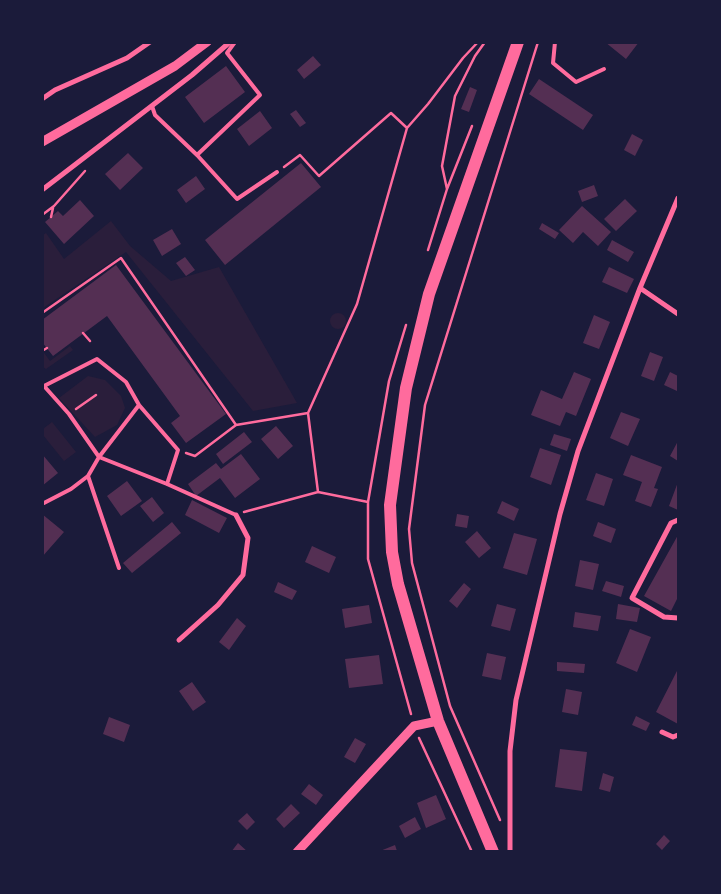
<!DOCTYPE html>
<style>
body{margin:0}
#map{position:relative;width:721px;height:894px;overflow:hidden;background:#1b1b3a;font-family:"Golos Text",sans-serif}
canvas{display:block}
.frame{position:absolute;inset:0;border:44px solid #1b1b3a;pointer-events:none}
</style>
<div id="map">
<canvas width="721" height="894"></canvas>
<div class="frame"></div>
</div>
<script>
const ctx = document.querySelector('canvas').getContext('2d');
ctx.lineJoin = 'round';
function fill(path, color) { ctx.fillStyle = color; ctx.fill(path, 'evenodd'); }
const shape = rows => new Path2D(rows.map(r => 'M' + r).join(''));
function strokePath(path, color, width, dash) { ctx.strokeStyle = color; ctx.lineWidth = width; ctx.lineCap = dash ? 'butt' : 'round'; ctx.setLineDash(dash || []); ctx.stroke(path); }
fill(shape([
 [111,221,130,246,171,281,219,267,297,403,253,411,126,252,43,308,43,235,46,233,64,259],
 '330 321a8 8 0 1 1 16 0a8 8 0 1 1-16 0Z',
 [70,346,73,350,46,369,43,367,42,350,50,361],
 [88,376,105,380,121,396,125,408,117,425,95,437,59,398],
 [52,422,76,452,64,461,43,435,43,429]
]), '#2a1e3b');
fill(shape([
 [605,42,639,42,626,59],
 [313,56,321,65,304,79,297,70],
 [226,66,245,92,204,123,185,97],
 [539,79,593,115,583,130,529,94],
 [470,87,477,90,469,112,461,109],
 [296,110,306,123,300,127,290,114],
 [260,111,272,128,249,146,237,129],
 [632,134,643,140,635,156,624,150],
 [128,153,143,168,120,190,105,174],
 [301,163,321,187,225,265,205,240],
 [196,176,205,189,186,203,177,190],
 [594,185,598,196,582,202,578,191],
 [625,199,637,211,616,231,604,219],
 [80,200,94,216,64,244,45,222,58,211,63,216],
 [582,206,611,232,598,246,583,232,573,243,559,230],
 [542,223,559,233,555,239,539,229],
 [172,229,181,244,162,256,153,240],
 [612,240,634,252,628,262,607,250],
 [185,257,195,270,186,276,176,263],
 [116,265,226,414,186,443,171,423,180,416,107,316,53,356,42,342,42,320],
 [609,267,634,279,627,293,602,282],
 [594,315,610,322,599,349,583,343],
 [650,352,663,357,654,381,641,376],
 [574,372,591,379,576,416,566,412,560,426,531,415,541,390,562,399],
 [670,372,678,376,677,391,664,385],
 [621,412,640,419,628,446,610,438],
 [276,426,293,446,278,459,261,439],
 [244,432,252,442,223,464,216,454],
 [554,434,571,439,567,451,550,445],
 [678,441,678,461,670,456],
 [540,448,561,455,551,485,530,477],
 [42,454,58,473,42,486],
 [241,454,260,479,235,498,220,478,196,496,188,484,216,463,221,469],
 [631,455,662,467,654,488,658,489,651,507,635,501,642,482,623,475],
 [596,473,613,479,604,506,586,500],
 [127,481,142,501,121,516,107,496],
 [678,482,678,510,669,506],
 [152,497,164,513,153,522,140,506],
 [192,500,227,518,219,533,185,515],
 [502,501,519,509,514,521,497,513],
 [42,514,64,532,42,557],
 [457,514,469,516,467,528,455,526],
 [172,522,181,533,132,573,123,563],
 [598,522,616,529,611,543,593,536],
 [477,531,491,548,479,558,465,542],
 [514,533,537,539,527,575,503,568],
 [678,535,678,597,671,611,644,596],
 [312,546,336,557,329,573,305,562],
 [580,560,599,564,593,590,575,586],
 [606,581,624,586,621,597,602,591],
 [278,582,297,591,292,600,274,592],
 [464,583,471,589,457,608,449,601],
 [497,604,516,609,510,631,491,626],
 [618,604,640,608,637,622,616,619],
 [369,605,372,623,345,628,342,609],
 [575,612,601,616,598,631,573,627],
 [237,618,246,626,229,650,219,642],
 [630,629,651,637,637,672,616,663],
 [487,653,506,657,501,680,482,676],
 [379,655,383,684,349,688,345,659],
 [557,662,585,664,584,673,557,671],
 [678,669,678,724,656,712],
 [192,682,206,702,193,711,179,691],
 [566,689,582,692,578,715,562,712],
 [636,716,650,723,646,731,632,725],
 [109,717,130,725,124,742,103,734],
 [355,738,366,744,355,763,344,757],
 [560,749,587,752,582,791,555,787],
 [603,773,614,777,610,792,599,789],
 [309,784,323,795,316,805,301,794],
 [436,795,446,819,426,828,417,803],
 [291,804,300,813,284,828,276,819],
 [247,813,255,822,247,830,238,821],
 [415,817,421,829,405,838,399,826],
 [664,835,670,841,662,850,656,844],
 [238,843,248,852,231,852],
 [395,845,397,851,380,851]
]), '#542f53');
strokePath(shape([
 [284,167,300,155,319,176,391,113,407,128,428,104,463,58,478,42],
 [447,189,442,166,455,96,475,56,485,42],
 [42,215,54,206,85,171],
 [51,217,53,208],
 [428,250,447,189,472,126],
 [42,313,121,258,236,425,195,456,186,453],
 [406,325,389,381,368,502,368,559,411,714],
 [83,333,90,341],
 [42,351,47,348],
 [76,409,96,395],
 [308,413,318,492,368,502],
 [236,425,308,413,357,304,407,128],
 [244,512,318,492],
 [419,738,472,852],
 [500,820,450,706,412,563,409,529,425,405,538,42]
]), '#ff6b9d', 2.5);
strokePath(shape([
 [555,42,553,63,576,82,604,69],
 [152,106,155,115,197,155,237,199,277,172],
 [197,155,260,95,227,53,235,42],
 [44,386,97,359,126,382,139,405,99,457,167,484,236,515],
 [139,405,178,450,167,484],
 [88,476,119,568],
 [42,504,71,489,88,476,99,457,69,414,44,386]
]), '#ff6b9d', 4);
strokePath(shape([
 [42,99,55,90,127,58,150,42],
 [42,190,192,75,230,42],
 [640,288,678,314],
 [678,520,671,523,632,598,664,617,678,618],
 [179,640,218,605,243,575,248,538,236,515],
 [662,732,673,737,678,735],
 [510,852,510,751,516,700,560,514,578,451,640,288,678,198]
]), '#ff6b9d', 5);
strokePath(shape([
 [42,142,175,66,207,42],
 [297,852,414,726,438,721]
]), '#ff6b9d', 9);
strokePath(shape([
 [493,852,438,721,398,584,392,552,390,505,406,388,429,294,518,42]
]), '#ff6b9d', 12);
</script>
